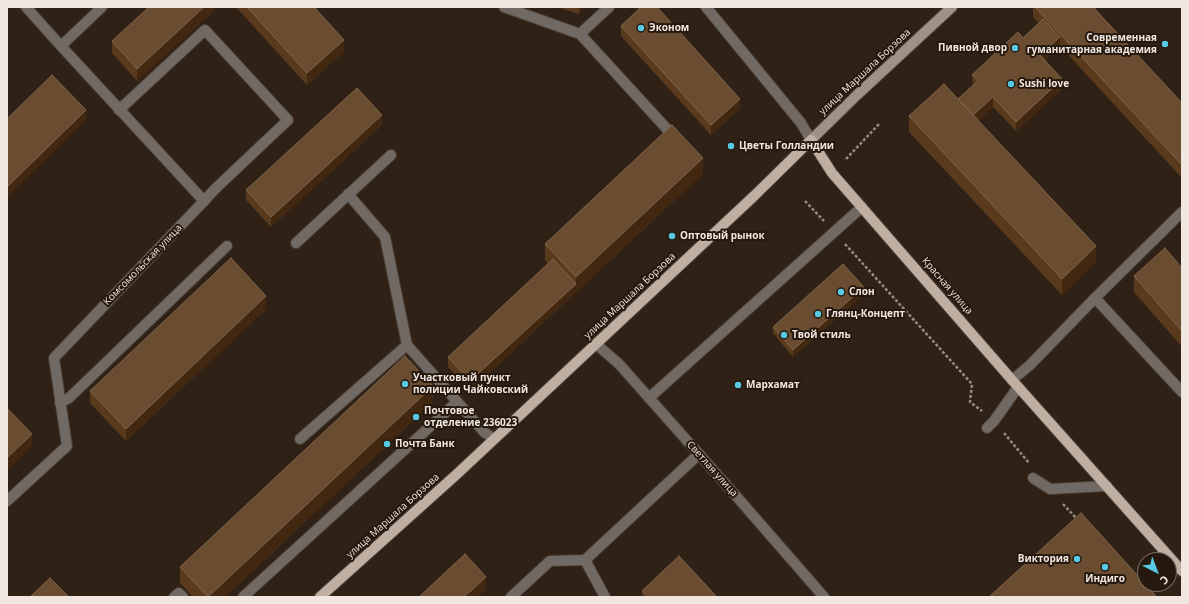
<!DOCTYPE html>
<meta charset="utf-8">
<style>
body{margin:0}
#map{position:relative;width:1189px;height:604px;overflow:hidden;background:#2f2116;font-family:"Open Sans",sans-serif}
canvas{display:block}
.frame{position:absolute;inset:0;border:8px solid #f1e7e0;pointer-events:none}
.north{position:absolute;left:1137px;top:552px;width:40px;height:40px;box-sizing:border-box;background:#25180d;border:1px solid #776b61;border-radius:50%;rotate:138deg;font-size:11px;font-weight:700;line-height:16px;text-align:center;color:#f1e7e0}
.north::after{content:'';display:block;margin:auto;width:14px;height:18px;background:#59c8e4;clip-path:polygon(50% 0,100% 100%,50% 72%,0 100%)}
</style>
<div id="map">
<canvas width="1189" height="604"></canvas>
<div class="frame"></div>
<div class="north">С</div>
</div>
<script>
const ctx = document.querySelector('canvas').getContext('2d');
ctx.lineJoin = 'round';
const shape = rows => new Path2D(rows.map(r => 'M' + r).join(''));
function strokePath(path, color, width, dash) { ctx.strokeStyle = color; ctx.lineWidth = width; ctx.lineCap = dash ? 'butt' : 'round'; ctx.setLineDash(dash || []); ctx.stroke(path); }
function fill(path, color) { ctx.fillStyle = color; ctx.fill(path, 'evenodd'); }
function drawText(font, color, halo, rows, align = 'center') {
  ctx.font = font + ' "Open Sans",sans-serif'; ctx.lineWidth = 4; ctx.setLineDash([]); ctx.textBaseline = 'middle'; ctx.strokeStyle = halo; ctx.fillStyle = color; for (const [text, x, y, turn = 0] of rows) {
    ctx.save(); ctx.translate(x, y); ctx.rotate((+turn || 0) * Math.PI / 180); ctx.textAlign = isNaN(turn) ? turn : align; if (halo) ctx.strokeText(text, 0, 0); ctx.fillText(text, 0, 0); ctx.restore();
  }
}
const service = shape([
 [26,7,61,46,102,7],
 [504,7,580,34,677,140],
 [580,34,609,7],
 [119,110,205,30,288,120,215,189,204,201],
 [348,194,385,237,407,345,484,432,494,439],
 [1182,212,1095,298,1182,392],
 [296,243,391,155],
 [1012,380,1030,365,1095,298],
 [649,398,862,207],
 [60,403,69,398,227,246],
 [987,428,994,421,1018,387],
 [300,439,407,345],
 [1033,478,1050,489,1107,486],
 [174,597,179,593,183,597],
 [243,597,457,402],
 [511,597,550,561,585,560],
 [605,597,585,560,699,454]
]);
const minor = shape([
 [596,344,619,364,737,497,824,597],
 [7,501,67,446,54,358,204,201,61,46]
]);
const tertiary = shape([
 [706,7,801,123,811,140]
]);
const secondary = shape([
 [811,140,857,95,952,7]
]);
const primary = shape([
 [320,597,457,474,754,196,811,140,832,173,1012,380,1182,571]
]);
strokePath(service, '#4a3d32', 12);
strokePath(minor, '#4a3d32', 12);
strokePath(tertiary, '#4a3d32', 12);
strokePath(secondary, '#4a3d32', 12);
strokePath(primary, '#4a3d32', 12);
strokePath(shape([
 [756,147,783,141],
 [846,159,880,123],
 [805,201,824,221],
 [845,244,972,384,970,402,982,411],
 [1004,433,1029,463],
 [1063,504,1077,519]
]), '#978b82', 2.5, [3, 2]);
strokePath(service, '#716a64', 10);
strokePath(minor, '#716a64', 10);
strokePath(tertiary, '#716a64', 10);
strokePath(secondary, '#9d9188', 10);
strokePath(primary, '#bfafa3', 10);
fill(shape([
 [215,7,215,10,137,81,112,53,112,41],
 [236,7,314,7,344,52,307,85],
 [558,7,582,7,579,14],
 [1033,7,1093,7,1182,103,1182,178,1060,46,1045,60,1062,89,1016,131,993,107,978,121,1096,262,1062,295,909,132,909,116,958,99,973,85,972,75,1023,38,1039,23,1033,17],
 [621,26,740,108,711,135,621,36],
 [382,125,271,227,246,200,246,190],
 [703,174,470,391,448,367,448,357,548,264,545,260,545,244],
 [1182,268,1182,347,1134,292,1134,276],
 [864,294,793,357,773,333,773,327],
 [266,309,126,441,90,403,90,391],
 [433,402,225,597,193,597,180,583,180,567],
 [642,591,717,597,642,597]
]), '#593a1c');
fill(shape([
 [204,7,215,7,215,10,137,81,137,69],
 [579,7,582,7,579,14],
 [1060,37,1060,46,1040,65,1040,55],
 [344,40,344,52,307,85,307,73],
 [1062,79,1062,89,1016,131,1016,122],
 [993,97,993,107,971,128,971,118],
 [740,99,740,108,711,135,711,125],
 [86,110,86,120,7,197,7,187],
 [382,115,382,125,271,227,271,217],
 [703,158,703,174,470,391,470,381,576,284,576,277],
 [1096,246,1096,262,1062,295,1062,279],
 [864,287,864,294,793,357,793,350],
 [266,296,266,309,126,441,126,429],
 [433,386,433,402,225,597,208,597],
 [32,434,32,446,7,471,7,458],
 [486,577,486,589,478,597,464,597]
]), '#422811');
const building = shape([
 [149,7,204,7,137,69,112,41,149,7],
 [247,7,314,7,344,40,307,73,247,7],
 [641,7,657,7,740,99,711,125,621,26,641,7],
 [1035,7,1093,7,1182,103,1182,165,1035,7],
 [1043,19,1060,37,1040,55,1062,79,1016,122,993,97,973,115,958,99,978,81,972,75,1018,32,1023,38,1043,19],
 [52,75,86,110,7,187,7,119,52,75],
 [944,84,1096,246,1062,279,909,116,944,84],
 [357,88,382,115,271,217,246,190,357,88],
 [672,125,703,158,576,277,545,244,672,125],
 [1165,248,1182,268,1182,331,1134,276,1165,248],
 [231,258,266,296,126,429,90,391,231,258],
 [553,259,576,284,470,381,448,357,553,259],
 [843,264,864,287,793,350,773,327,843,264],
 [405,356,433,386,208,597,180,567,405,356],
 [7,408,32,434,7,458,7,408],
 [1081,513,1157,597,989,597,1081,513],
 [465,554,486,577,464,597,419,597,465,554],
 [679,556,717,597,648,597,642,591,679,556],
 [50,578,69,597,30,597,50,578]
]);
fill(building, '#6a4d31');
strokePath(building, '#7f654c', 1);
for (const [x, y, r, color] of [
 [641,28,4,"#59c8e4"],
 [1165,44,4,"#59c8e4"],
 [1015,48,4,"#59c8e4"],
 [1011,84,4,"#59c8e4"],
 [731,146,4,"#59c8e4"],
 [672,236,4,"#59c8e4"],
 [841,292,4,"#59c8e4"],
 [818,314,4,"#59c8e4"],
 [784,335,4,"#59c8e4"],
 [405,384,4,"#59c8e4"],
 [738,385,4,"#59c8e4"],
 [416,417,4,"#59c8e4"],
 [387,444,4,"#59c8e4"],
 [1077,559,4,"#59c8e4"],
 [1105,567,4,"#59c8e4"]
]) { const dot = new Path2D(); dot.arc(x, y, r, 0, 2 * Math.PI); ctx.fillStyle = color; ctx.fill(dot); strokePath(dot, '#25180d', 1.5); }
drawText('bold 10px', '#f1e7e0', '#25180d', [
 ["Эконом",649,28],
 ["Современная",1157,38,"right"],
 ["гуманитарная академия",1157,50,"right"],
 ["Пивной двор",1007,48,"right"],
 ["Sushi love",1019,84],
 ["Цветы Голландии",739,146],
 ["Оптовый рынок",680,236],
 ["Слон",849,292],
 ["Глянц-Концепт",826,314],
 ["Твой стиль",792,335],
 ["Участковый пункт",413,378],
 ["полиции Чайковский",413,390],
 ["Мархамат",746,385],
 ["Почтовое",424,411],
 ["отделение 236023",424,423],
 ["Почта Банк",395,444],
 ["Виктория",1069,559,"right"],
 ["Индиго",1105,579,"center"]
], 'left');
drawText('10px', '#f1e7e0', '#25180d', [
 ["улица Маршала Борзова",865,72,-43],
 ["Комсомольская улица",143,265,-46],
 ["Красная улица",947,286,49],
 ["улица Маршала Борзова",630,296,-43],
 ["Светлая улица",712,469,48],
 ["улица Маршала Борзова",393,516,-42]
]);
</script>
